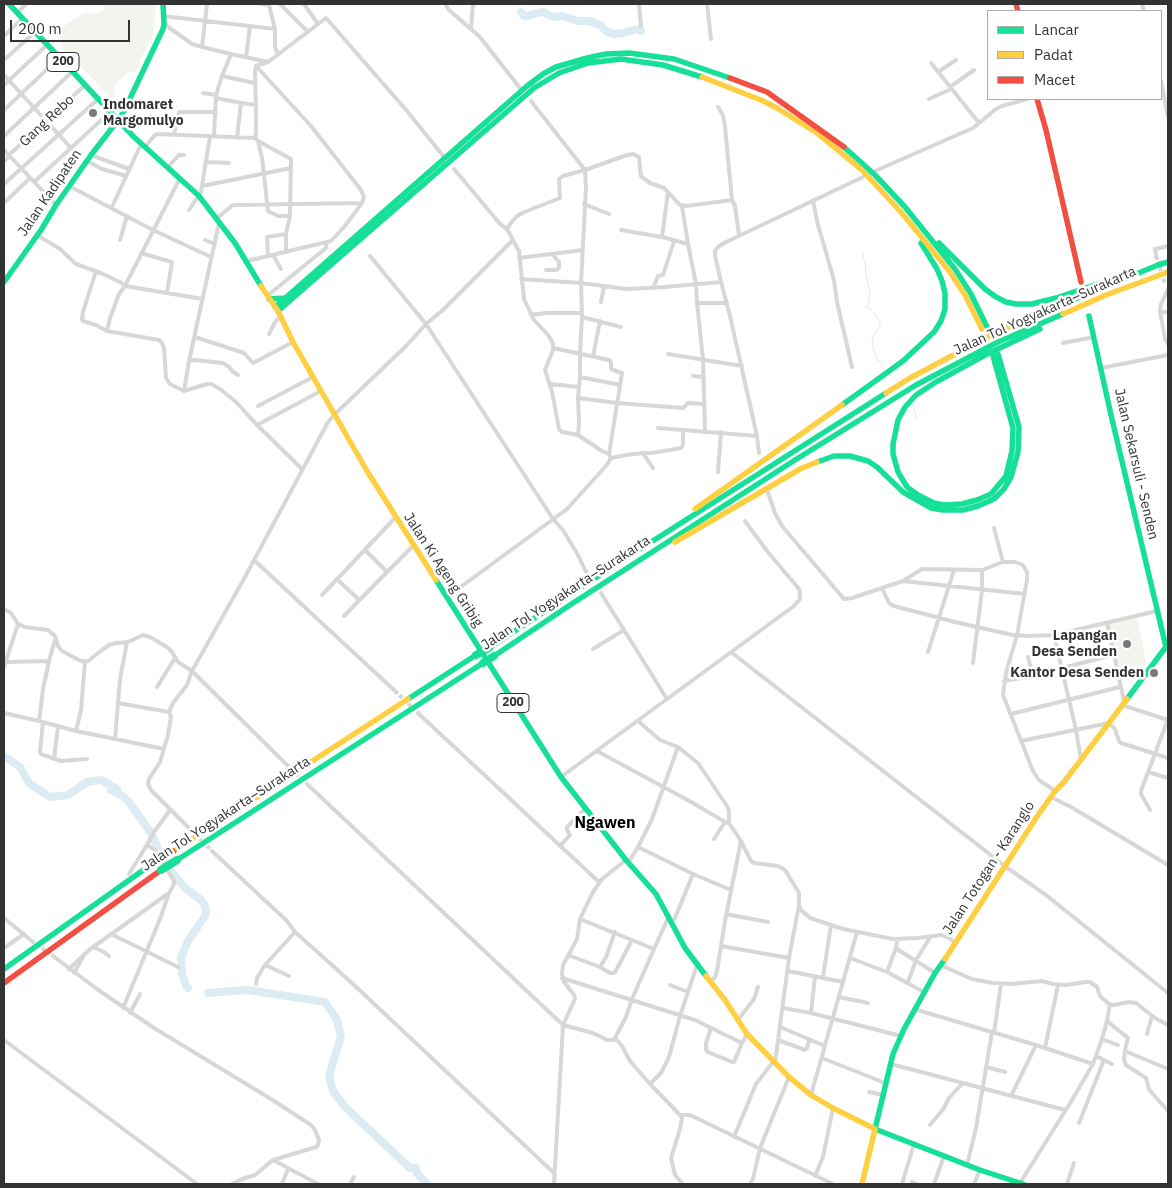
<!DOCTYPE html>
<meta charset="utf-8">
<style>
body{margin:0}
#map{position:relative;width:1172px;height:1188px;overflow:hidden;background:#fff;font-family:"IBM Plex Sans",sans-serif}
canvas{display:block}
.frame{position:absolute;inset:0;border:5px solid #333;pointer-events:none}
.legend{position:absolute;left:987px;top:10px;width:175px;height:90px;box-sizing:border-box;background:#fff;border:1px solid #adadad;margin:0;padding:6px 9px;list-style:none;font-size:15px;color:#333}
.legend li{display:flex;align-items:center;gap:10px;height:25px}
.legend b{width:25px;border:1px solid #adadad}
.scale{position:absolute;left:10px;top:20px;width:120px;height:22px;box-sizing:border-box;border:2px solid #333;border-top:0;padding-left:6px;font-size:15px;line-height:18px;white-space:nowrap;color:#333;-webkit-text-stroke:4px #fff;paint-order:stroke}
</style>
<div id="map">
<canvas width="1172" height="1188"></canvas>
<div class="frame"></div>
<ul class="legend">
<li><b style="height:6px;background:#16e098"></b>Lancar</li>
<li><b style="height:6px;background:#ffcf43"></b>Padat</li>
<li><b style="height:6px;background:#f24e42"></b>Macet</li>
</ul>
<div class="scale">200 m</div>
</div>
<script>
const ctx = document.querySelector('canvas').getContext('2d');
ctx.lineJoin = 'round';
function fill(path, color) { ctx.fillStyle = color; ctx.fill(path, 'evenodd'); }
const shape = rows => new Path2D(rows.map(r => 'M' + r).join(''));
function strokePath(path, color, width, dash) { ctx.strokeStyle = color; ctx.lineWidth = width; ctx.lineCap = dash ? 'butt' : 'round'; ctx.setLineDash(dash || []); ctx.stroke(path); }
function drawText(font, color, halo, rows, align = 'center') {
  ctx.font = font + ' "IBM Plex Sans",sans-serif'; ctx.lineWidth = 5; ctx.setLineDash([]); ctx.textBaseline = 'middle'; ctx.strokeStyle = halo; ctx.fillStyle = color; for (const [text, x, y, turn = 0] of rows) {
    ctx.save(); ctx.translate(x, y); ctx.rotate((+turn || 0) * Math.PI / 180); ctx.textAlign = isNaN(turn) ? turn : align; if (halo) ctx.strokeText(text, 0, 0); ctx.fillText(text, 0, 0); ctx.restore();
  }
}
fill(shape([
 [104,4,156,4,155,14,154,33,140,60,138,68,134,72,128,72,120,79,114,86,115,94,113,100,60,45,61,28,84,13,94,14,105,10],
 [1137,617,1147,665,1117,671,1107,624]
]), '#f1f5ed');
strokePath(shape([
 [863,253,863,257,865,262,866,276,870,293,868,304,866,307,870,308,880,322,880,326,873,336,872,344,877,360,882,363,881,366,884,369],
 [889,374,899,383],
 [913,404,917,419],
 [1025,1182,1031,1184]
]), '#ddebf3', 1);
strokePath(shape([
 [521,12,524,16,527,16,541,12,544,12,546,14,555,17,562,16,578,21,590,21,601,26,607,32,615,34,623,33,637,29,639,29,641,31],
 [4,756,20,767,29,783,50,797,68,795,87,782,101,780,117,789],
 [111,790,123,796,129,802,151,833,160,853,172,872,185,888,201,900,205,906,206,912,205,916,188,941,181,957,182,974,186,985,188,988],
 [208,993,248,990,325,1002,337,1020,341,1036,329,1076,333,1091,345,1107,410,1168,416,1168,416,1172,427,1184]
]), '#ddebf3', 8);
strokePath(shape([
 [1156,256,1165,284],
 [585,570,593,581],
 [395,691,419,714],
 [287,765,303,780],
 [190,829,212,851],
 [37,945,53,956]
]), '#d6d6d6', 4, [4, 2]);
strokePath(shape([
 [207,4,202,47,231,54],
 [260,4,269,5,275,29],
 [280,4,308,32],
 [304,4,318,24],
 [445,4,449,10,479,36,520,88],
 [639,4,641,26],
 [707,4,711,39],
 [1142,4,1144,11],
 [18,12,26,4],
 [163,16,275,29,275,46,278,55],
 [164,24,192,44,202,47],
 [471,29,473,4],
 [4,36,23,18],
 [246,57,250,26],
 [4,60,35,32],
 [931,63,979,123],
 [938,72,956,60],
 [4,75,71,148],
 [222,76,231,54,268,62],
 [1161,81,1168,117],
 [4,85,47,45],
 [950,87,974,70],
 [203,93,216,95],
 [216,98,241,103,256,105],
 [929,99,951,89],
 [531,101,585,170,586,188,581,283,582,317,580,353,580,377,578,398,579,423,578,435],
 [718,107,723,115,725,127,732,200],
 [4,110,59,58],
 [174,134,179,112,216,112],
 [4,136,72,72],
 [214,136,216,95,222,76,255,83],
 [237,138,241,103],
 [258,141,291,159,290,216,286,234,286,252],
 [145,147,154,136,157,134,255,138],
 [4,150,56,205],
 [9,155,84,86],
 [91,155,129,169],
 [4,161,10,156],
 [87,161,102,169,126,176],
 [207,162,229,163],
 [168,167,179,155,184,155],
 [454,169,501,225,507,229],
 [875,171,973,128,996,109,1002,106,1027,99],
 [34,182,110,112],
 [4,184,97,100],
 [69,186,153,230,211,257],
 [202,186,291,168],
 [813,200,818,225,834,280,837,302,852,367],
 [4,203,30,178],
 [584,204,609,214],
 [682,206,688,244,696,284,697,303,703,359,705,431],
 [112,207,141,144],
 [189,210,201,192,210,136],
 [290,216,278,216,268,211,262,158,258,141,255,138,256,133,256,117,255,71,256,66,268,62,326,18,407,111,444,157],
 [216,219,233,205,362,203],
 [621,230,662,237,688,244],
 [37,235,60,249,76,264,103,274,120,282,125,286,203,299],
 [662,237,668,192],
 [120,240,127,216],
 [205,240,215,244],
 [141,253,172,262,167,293],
 [273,255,281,269],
 [268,256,267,237,286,234],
 [370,256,426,324,553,519,563,530,578,555,585,570],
 [1156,256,1155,249,1168,246],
 [519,258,583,250],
 [247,261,331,241,345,226,362,203,364,197,361,190,311,126,256,66],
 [546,270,556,270,559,268,559,262,552,254],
 [96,271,83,312,82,319,83,321,96,325,107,331,159,340,162,343,164,348,166,378,170,384,184,391,207,384,211,384,220,389,236,402,257,425,302,469],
 [521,279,581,283,627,289,665,287,721,282],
 [653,288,658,276,663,275,674,241],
 [1168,289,1161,304,1160,312,1165,339,1168,344],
 [267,296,326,248,327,242],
 [601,302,604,287],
 [697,303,727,303],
 [1160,312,1168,312],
 [531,315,546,313,582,313],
 [582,317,621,327],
 [107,331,110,318,119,294,125,286,180,178],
 [269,334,274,324,280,316],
 [195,337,244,353,253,363,293,342],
 [1063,343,1094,337],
 [553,348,609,360,611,362,611,369,622,373,609,454],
 [668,354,742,366],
 [593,356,600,321],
 [189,361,194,360,223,363,229,367,232,371,238,375],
 [1101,368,1168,355],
 [693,376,704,377],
 [580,377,620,385],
 [550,384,579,387],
 [184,391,189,361,219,223],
 [578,398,617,403,683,408,688,403,704,404],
 [258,406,313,377],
 [257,425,321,391],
 [658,428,757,436],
 [643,453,652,453,681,448,683,445,683,431],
 [759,453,757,436,730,316,721,282,715,256,715,251,718,247,724,243,863,177],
 [611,458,627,455,643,453,653,468],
 [718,472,721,432],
 [768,493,775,513,782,526,844,599,852,598,903,581,922,569,982,570,1003,562,1015,562,1023,565,1027,572,1027,580,1017,635,1006,673,1003,695,1033,771,1039,780,1055,791],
 [994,528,1003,562],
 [365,550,387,572],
 [254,560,395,691],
 [337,579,359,600],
 [903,581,1025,594],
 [882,588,889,603,894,606,955,622,1017,636],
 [322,595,395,518],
 [447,597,567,509,606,466,611,458,609,454,602,451,578,435,562,432,559,429,552,392,545,370,553,350,553,344,549,336,534,320,524,299,519,251,507,229,511,223,516,217,522,213,560,198,559,179,563,176,585,170,627,155,633,154,639,157,640,169,641,176,643,178,650,183,664,188,680,205,686,206,732,200,735,206,739,235],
 [4,609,11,613,18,624,25,627,48,630,55,636,58,646,62,651,81,661,88,661,102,650,109,645,116,643,128,642,143,635,150,637,167,647,172,652,178,662,192,671,245,577,328,422,334,415,406,346,426,324,443,310,513,240],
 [344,616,387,572,414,545],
 [1107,623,1124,701],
 [1017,635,1028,636,1054,635,1157,611],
 [1054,635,1076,730,1081,759],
 [55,640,49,661,43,689,39,721,76,731,164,749],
 [593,649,624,630],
 [731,652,1006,867,1046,895,1168,993],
 [928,652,954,570],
 [1028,657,1033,676],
 [6,662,49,661],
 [973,663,982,590,982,570],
 [4,667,18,624],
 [1004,681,1027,677,1113,655],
 [157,687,175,658],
 [667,699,794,606,800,599,800,593,799,589,767,551,745,521],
 [118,703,169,712],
 [1122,705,1168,720],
 [4,713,39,721],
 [419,714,599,882],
 [1011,714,1120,687],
 [638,721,660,740,678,747,698,763,727,806,729,811,729,823,741,841,751,861,754,863,778,866,785,870,799,893,799,905,801,910,810,918,843,929,893,939,918,938,941,935,949,938,955,943],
 [43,722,40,752,41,754,61,761,87,759],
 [76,731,81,710,85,662],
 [115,739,120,679,127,642],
 [1021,741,1109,723,1115,729,1119,741,1121,743,1168,758],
 [597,751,693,803,725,822,729,823],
 [54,759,58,727],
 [1148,772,1168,778],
 [561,777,667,699,601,593],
 [307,784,563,1025,593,1033,607,1040,613,1040,615,1038,622,1046,630,1061,650,1084,680,1115,682,1118,680,1129,671,1158,675,1175,683,1184],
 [1051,797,1071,807,1168,865],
 [1150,810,1141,794,1141,791,1168,719],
 [190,829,151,790,148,784,149,779,160,762,168,735,171,717,169,712,173,703,187,685,192,671,287,765],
 [714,839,725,822],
 [560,846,570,835,567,830,567,827,585,809],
 [638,847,693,874,731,890],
 [212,851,287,921,295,932,352,983,554,1173],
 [628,863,638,847,652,819,678,747],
 [129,874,147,845],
 [726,914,768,922],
 [4,918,33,942],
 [580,919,654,949],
 [672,922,675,918,693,874],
 [111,934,178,967],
 [898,939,896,946,897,949,935,973],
 [721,946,789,958],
 [93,947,104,952,109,956],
 [4,948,24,934],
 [568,955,600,967,610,973,613,973,615,972,619,965,632,940],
 [53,956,97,989,154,1028,271,1099,311,1125,315,1130,319,1140,318,1145,316,1147,273,1160,255,1175,242,1179,232,1184],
 [850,958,887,972,924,992],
 [265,965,289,976],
 [940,965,972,979,993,983,1011,984,1042,981,1053,984,1066,985,1086,982,1090,982,1097,987,1100,996,1109,1004,1114,1005,1129,1002,1136,1003,1155,1018,1168,1025],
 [600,967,606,957,615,932],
 [69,969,89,950,169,893],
 [788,971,843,982],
 [887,972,896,948],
 [74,973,83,957],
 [823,977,831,925],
 [562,978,695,1020,742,1043],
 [711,981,715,977,717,971,725,921,741,841],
 [908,982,916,960,931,936],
 [256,984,257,978,265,965,295,932],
 [670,985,688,992],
 [839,997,868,1003],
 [123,1008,160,919,169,893,174,884,174,881,155,850,147,845,154,832,170,810],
 [783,1008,811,1013,901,1036],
 [914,1009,1036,1045,1093,1064],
 [130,1013,140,994],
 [811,1013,815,976],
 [738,1020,754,999,758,987],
 [1107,1021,1128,1038,1125,1050,1124,1059,1126,1065,1146,1078,1149,1089,1152,1093,1168,1111],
 [780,1027,825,1046],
 [711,1028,706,1043,706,1050,708,1052,732,1062,734,1062,742,1043,747,1034],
 [994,1033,1001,984],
 [1147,1034,1152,1016],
 [615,1038,626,1017,632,999,654,949,669,916],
 [1102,1039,1118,1045],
 [4,1040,197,1184],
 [778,1040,805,1050,807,1048,809,1040],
 [1045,1048,1058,985],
 [1125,1051,1168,1069],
 [1096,1056,1112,1064],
 [822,1058,885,1083],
 [775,1063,789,958,799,905],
 [891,1064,1065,1110],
 [986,1067,1005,1072],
 [650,1084,661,1073,669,1057,680,1016,697,965],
 [869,1092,883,1095],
 [811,1095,857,932],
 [1011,1096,1036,1045],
 [680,1115,690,1115,833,1184],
 [1079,1123,1104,1060],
 [930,1125,944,1108,949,1098,962,1084],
 [734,1137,756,1084,773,1062],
 [273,1160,318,1184],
 [967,1165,976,1128,992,1032],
 [815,1176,823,1157,833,1108],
 [912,1182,917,1184],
 [1020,1183,1069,1105,1093,1064,1102,1039,1107,1021,1110,1004],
 [282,1184,288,1169],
 [350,1184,354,1177],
 [554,1184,563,1025,575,999,574,995,564,982,562,974,563,965,577,939,580,919,593,892,602,879,626,860],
 [750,1184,753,1179,760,1148,789,1077],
 [902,1184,914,1144],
 [934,1184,944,1156],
 [974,1184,980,1170],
 [1067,1184,1074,1163]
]), '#d7d7d7', 4);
strokePath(shape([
 [9,4,134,137,199,196,235,243,261,286],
 [119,119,124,111,163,29,164,24,163,4],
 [844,147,875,175,905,207,955,269,971,294,987,327],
 [939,243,985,289,996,297,1006,302,1016,304,1032,304,1056,298,1118,277],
 [4,282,41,230,56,205,91,155,119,119],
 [269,299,285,298],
 [275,307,527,86,543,74,556,67,587,58,606,54,629,53,674,59,730,78],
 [278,311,534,88,559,73,588,63,621,59,663,65,702,77],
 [1089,316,1111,415,1166,647],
 [1029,318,1158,265,1168,262],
 [993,356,1013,428,1012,451,1006,476,991,494,977,500,962,504,945,505,934,503,918,495,907,487,898,472,893,454,893,444,898,420,905,407,916,395,936,382,987,354,1040,329],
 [842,405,903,361,934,332,941,321,945,309,945,293,942,281,937,269,921,243],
 [817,462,834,456,850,456,868,461,877,467,903,492,931,508,943,510,963,510,978,506,994,499,1004,489,1011,477,1018,452,1019,427,998,354],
 [436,580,561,777,626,860,656,894,685,948,706,976],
 [489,648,618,563,886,393],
 [494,656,573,603,795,460,916,385,998,342,1063,314],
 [408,699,476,655],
 [1127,699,1168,644],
 [177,860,483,663],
 [945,959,935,973,904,1029,893,1054,875,1129,980,1170,1023,1184],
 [4,969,156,861]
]), '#16e098', 5.5);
strokePath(shape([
 [702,77,761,100,777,108,817,133,861,169,901,212,950,272,965,295,982,329],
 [261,286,278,311,293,342,367,471,436,580],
 [1063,314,1106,295,1168,272],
 [886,393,910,378,995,333,1029,318],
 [695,509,842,405],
 [675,542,802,468,817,462],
 [172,852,408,699],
 [945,959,1036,818,1055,791,1064,782,1127,699],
 [706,976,725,1000,747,1034,789,1077,811,1095,833,1108,875,1129,862,1184]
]), '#ffcf43', 5.5);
strokePath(shape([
 [1016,4,1018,11],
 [730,78,767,92,844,147],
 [1037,99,1046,130,1081,282],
 [4,983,161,870]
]), '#f24e42', 5.5);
strokePath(shape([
 [476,655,489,648],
 [483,663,494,656],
 [161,870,177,860]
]), '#16e098', 8);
strokePath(shape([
 [156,861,172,852]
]), '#f24e42', 8);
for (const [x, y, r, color] of [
 [93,113,5,"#7a7a7a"],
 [1127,644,5,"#7a7a7a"],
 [1154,673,5,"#7a7a7a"]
]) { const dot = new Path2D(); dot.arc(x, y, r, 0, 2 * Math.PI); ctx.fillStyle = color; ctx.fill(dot); strokePath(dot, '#fff', 2); }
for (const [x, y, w] of [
 [63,62,32],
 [513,703,32]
]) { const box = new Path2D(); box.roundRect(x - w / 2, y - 9.5, w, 19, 4); ctx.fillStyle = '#fff'; ctx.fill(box); strokePath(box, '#333', 1); }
drawText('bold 12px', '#333', null, [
 ["200",63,62],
 ["200",513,703]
]);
drawText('bold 14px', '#333', '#fff', [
 ["Indomaret",103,105,"left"],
 ["Margomulyo",103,121,"left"],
 ["Lapangan",1117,636],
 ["Desa Senden",1117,652],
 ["Kantor Desa Senden",1144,673]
], 'right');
drawText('14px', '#333', '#fff', [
 ["Gang Rebo",47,121,-43],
 ["Jalan Kadipaten",50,193,-56],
 ["Jalan Tol Yogyakarta–Surakarta",1045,311,-24],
 ["Jalan Sekarsuli - Senden",1136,464,77],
 ["Jalan Ki Ageng Gribig",443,570,57],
 ["Jalan Tol Yogyakarta–Surakarta",566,593,-33],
 ["Jalan Tol Yogyakarta–Surakarta",226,814,-33],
 ["Jalan Totogan - Karanglo",989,868,-57]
]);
drawText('bold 16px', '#000', '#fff', [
 ["Ngawen",605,823]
]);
</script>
